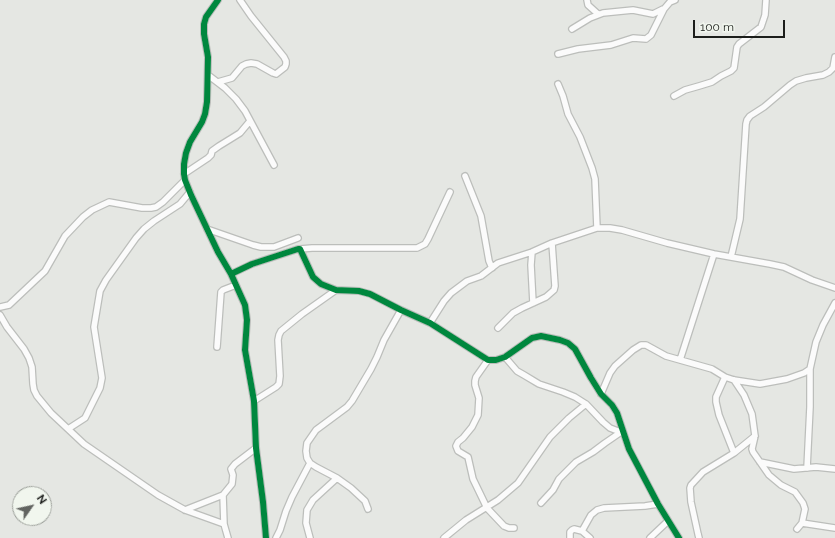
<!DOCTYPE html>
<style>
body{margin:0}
#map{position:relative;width:835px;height:538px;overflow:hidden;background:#e5e7e3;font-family:Raleway,sans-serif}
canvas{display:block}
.north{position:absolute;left:12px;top:486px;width:40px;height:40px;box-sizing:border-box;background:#f1f6ee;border:1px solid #9ca09a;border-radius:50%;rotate:56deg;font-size:11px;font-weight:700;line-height:16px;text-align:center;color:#1c1e1b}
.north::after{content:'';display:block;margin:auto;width:14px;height:18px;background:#626461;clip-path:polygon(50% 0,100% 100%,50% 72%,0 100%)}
.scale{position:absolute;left:693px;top:20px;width:92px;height:18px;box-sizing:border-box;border:2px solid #1c1e1b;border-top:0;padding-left:5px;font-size:12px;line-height:14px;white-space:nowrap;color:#1c1e1b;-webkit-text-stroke:3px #f1f6ee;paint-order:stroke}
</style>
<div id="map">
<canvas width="835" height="538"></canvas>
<div class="north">N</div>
<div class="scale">100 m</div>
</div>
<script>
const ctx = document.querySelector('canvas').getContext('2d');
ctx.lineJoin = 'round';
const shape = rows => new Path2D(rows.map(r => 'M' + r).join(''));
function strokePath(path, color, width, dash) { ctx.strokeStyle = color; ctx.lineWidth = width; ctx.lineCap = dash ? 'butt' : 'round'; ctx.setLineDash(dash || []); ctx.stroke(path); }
const street = shape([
 [218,0,206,17,204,24,204,34,208,57,207,102,205,114,202,122,190,142,186,153,184,164,184,174,185,180,191,195,218,252,231,274,245,305,247,320,245,350,254,401,256,448,263,502,266,538],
 [587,0,588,5,598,14],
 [572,29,590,18,603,13,633,10,653,14,663,9],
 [558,54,578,49,611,45,633,38,646,39,651,35,664,9,670,2,675,0],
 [208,75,225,88,236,99,245,111,274,165],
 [218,82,232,78,242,66,246,64,251,63,257,64,273,73,276,74,285,67,286,64,286,61,284,57,251,16,240,0],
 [558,84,563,96,568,114,580,137,592,168,595,179,597,228],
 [674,96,685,90,699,86,712,82,721,76,731,71,734,68,737,47,739,44,761,27,765,15,766,0],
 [184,174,208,158,211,155,212,151,219,146,232,138,240,133,250,121],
 [465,176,481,216,489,261,492,268],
 [207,229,253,245,261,247,274,247,298,238],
 [300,249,312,248,417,248,425,244,428,239,450,192],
 [532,252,531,265,533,303],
 [731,257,740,219,746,124,747,120,750,116,764,107,790,85,796,81,806,78,823,75,829,72,833,68,835,57],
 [231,274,252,264,298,249,300,249,313,277,321,284,336,290,359,291,370,294,401,310,430,323,488,360,496,360,505,357,532,338,541,336,560,340,568,343,575,349,591,378,601,394,612,405,617,413,629,449,658,504,679,538],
 [0,307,9,305,45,271,65,236,83,217,92,210,109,202,142,208,151,208,156,207,163,202,185,180],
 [0,315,7,327,24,349,29,358,32,367,33,384,34,390,37,396,51,413,84,444,158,495,185,510,224,524],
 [430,323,444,301,451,293,467,281,481,276,498,263,532,252,552,243,597,228,610,228,622,230,667,243,714,254,770,264,784,267,812,280,835,288],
 [498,328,513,313,522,308,546,297,554,290,555,286,552,243],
 [217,347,221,292,223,290,236,285],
 [505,357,517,371,524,375,539,384,563,392,575,397,586,404,603,422,610,428,623,433],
 [488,360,476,377,475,381,475,385,479,398,478,415,472,427,463,438,458,442,456,446,458,451,468,457,473,479,487,508,504,526,509,528,514,528],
 [680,360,714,254],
 [725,377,716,397,716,402,719,415,734,453],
 [734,380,744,395,752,414,755,436,752,449,753,452,769,475,781,485,795,492,803,503,805,509,802,523,797,529],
 [601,394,610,373,615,366,633,350,641,345,646,345,666,356,712,369,725,377,734,380,760,384,787,379,804,373,810,369,816,342,823,325,835,303],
 [254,401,276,387,279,384,280,376,278,340,279,335,281,331,302,314,336,290],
 [68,429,85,418,100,388,102,378,94,327,100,291,106,280,136,238,144,229,154,221,180,204,190,192],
 [760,462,794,469,816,467,835,469],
 [807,468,810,407,810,369],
 [541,503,553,490,559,479,576,462,593,452,605,443,621,432],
 [368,509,365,501,351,488,337,478,316,467,310,463,307,458,306,451,307,443,316,430,347,407,352,401,371,369,377,357,384,340,401,310],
 [185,510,223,495],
 [802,523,835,528],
 [582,531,591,515,597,510,604,508,645,506,658,504],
 [228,538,224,524,223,495,232,484,233,475,231,469,235,464,256,448],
 [276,538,280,530,286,511,292,497,310,463],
 [310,538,306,523,307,510,313,500,337,478],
 [444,538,466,520,498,500,518,483,550,437,569,418,586,404],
 [570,538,570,532,572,530,574,529,582,531,590,538],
 [650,538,668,521],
 [699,538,698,534,691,502,690,488,691,485,703,472,734,453,755,436]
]);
strokePath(street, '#bcbebb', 8);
strokePath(street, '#fbfbfb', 5.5);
strokePath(shape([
 [218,0,206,17,204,24,204,34,208,57,207,102,205,114,202,122,190,142,186,153,184,164,184,174,185,180,191,195,218,252,231,274,245,305,247,320,245,350,254,401,256,448,263,502,266,538],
 [231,274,252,264,298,249,300,249,313,277,321,284,336,290,359,291,370,294,401,310,430,323,488,360,496,360,505,357,532,338,541,336,560,340,568,343,575,349,591,378,601,394,612,405,617,413,629,449,658,504,679,538]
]), '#00873e', 6);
</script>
